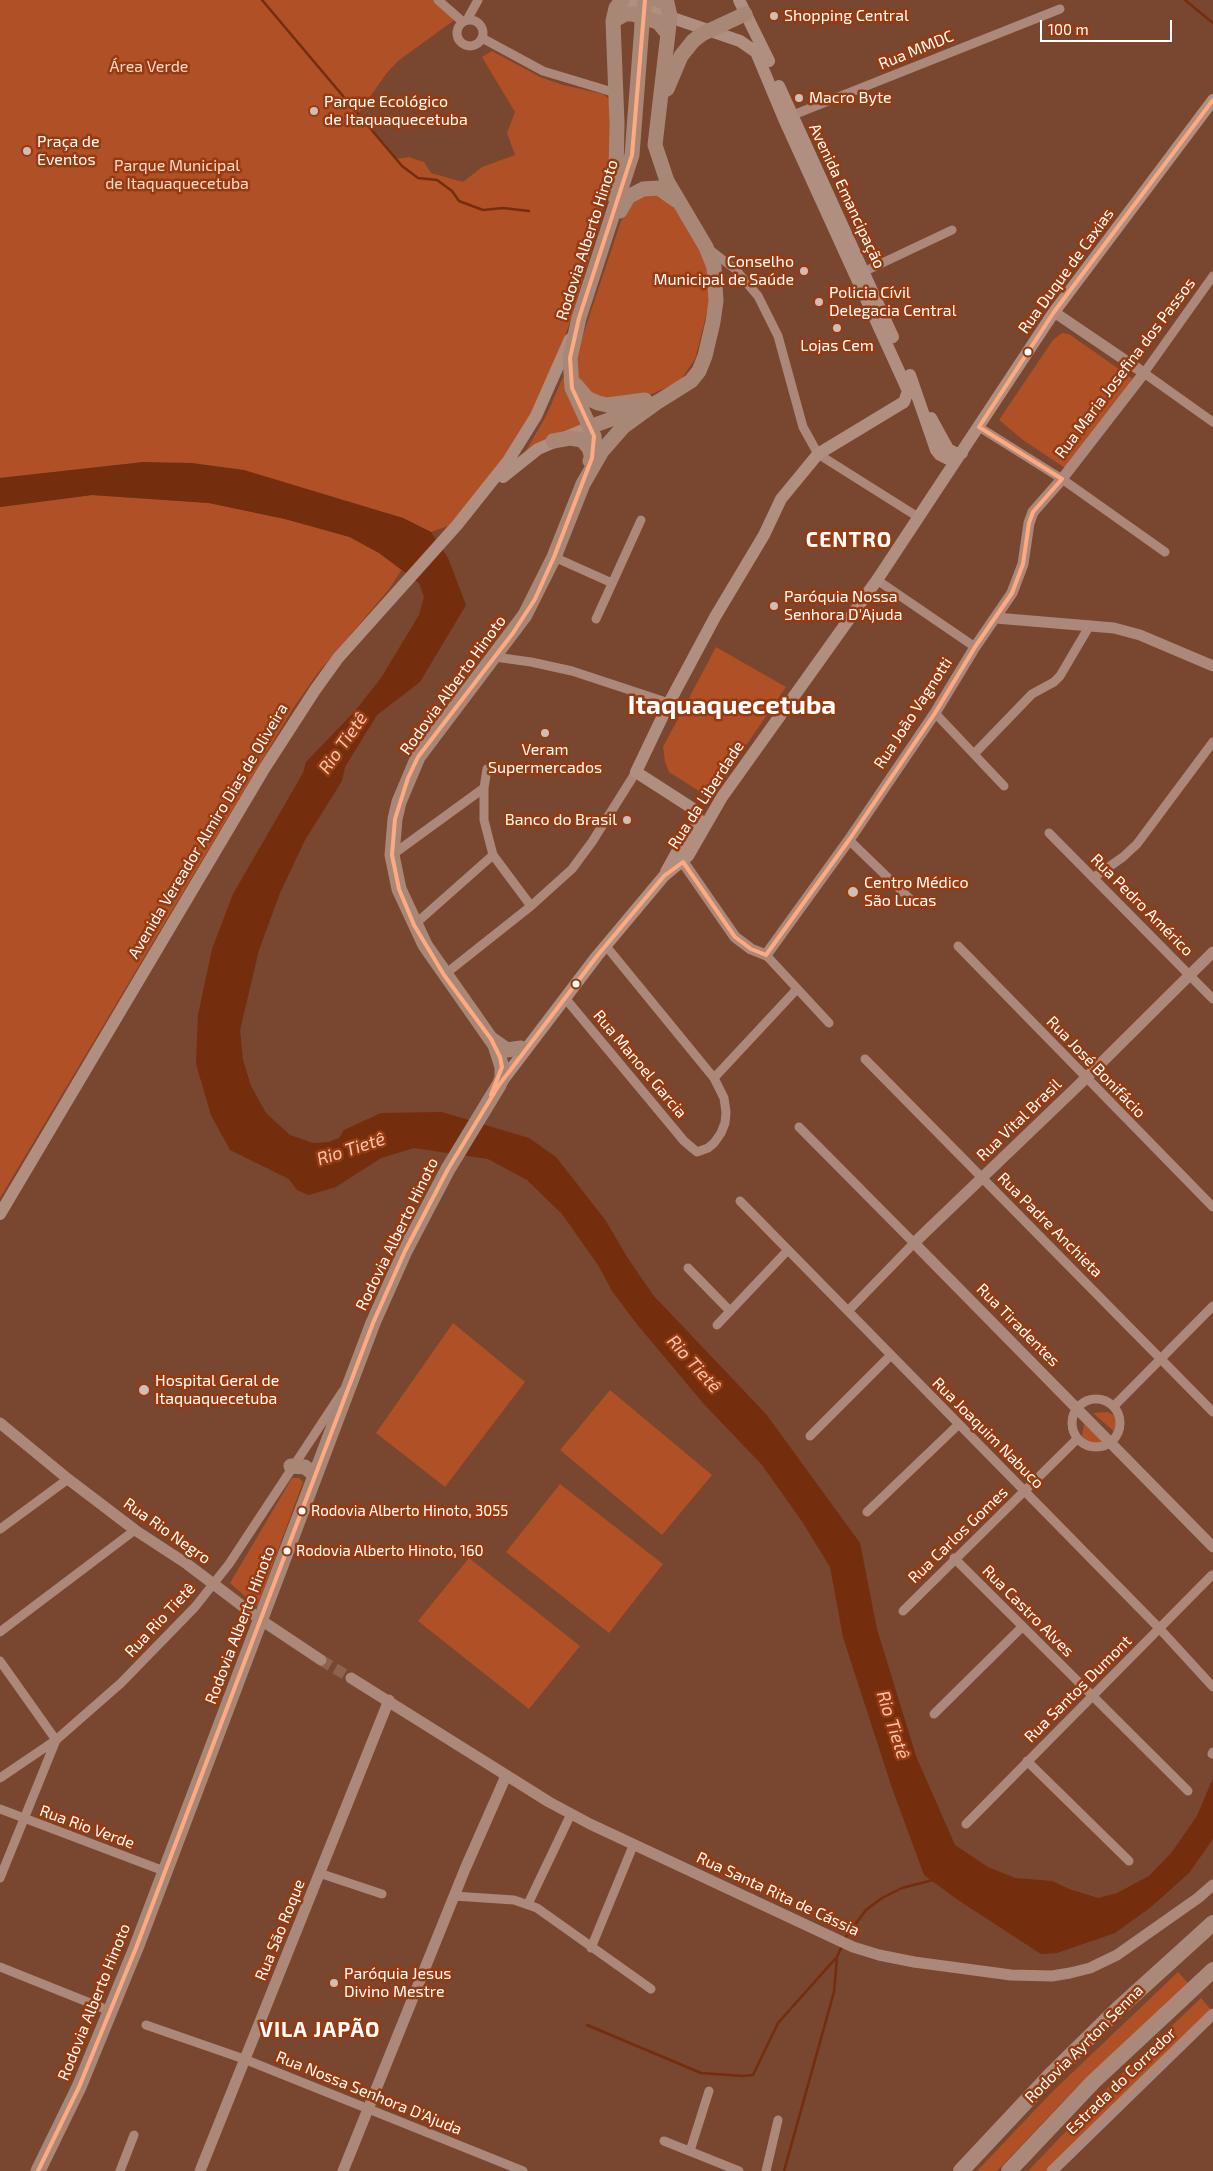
<!DOCTYPE html>
<meta charset="utf-8">
<style>
body{margin:0}
#map{position:relative;width:1213px;height:2171px;overflow:hidden;background:#79462f;font-family:"Exo 2",sans-serif}
canvas{display:block}
.scale{position:absolute;left:1040px;top:20px;width:132px;height:22px;box-sizing:border-box;border:2px solid #fff;border-top:0;padding-left:6px;font-size:15px;line-height:18px;white-space:nowrap;color:#fff;-webkit-text-stroke:4px #983a10;paint-order:stroke}
</style>
<div id="map">
<canvas width="1213" height="2171"></canvas>
<div class="scale">100 m</div>
</div>
<script>
const ctx = document.querySelector('canvas').getContext('2d');
ctx.lineJoin = 'round';
function fill(path, color) { ctx.fillStyle = color; ctx.fill(path, 'evenodd'); }
const shape = rows => new Path2D(rows.map(r => 'M' + r).join(''));
function strokePath(path, color, width, dash) { ctx.strokeStyle = color; ctx.lineWidth = width; ctx.lineCap = dash ? 'butt' : 'round'; ctx.setLineDash(dash || []); ctx.stroke(path); }
function drawText(font, color, halo, rows, align = 'center') {
  ctx.font = font + ' "Exo 2",sans-serif'; ctx.lineWidth = 5; ctx.setLineDash([]); ctx.textBaseline = 'middle'; ctx.strokeStyle = halo; ctx.fillStyle = color; for (const [text, x, y, turn = 0] of rows) {
    ctx.save(); ctx.translate(x, y); ctx.rotate((+turn || 0) * Math.PI / 180); ctx.textAlign = isNaN(turn) ? turn : align; if (halo) ctx.strokeText(text, 0, 0); ctx.fillText(text, 0, 0); ctx.restore();
  }
}
fill(shape([
 [0,0,433,0,457,18,398,61,386,74,358,114,396,159,409,157,424,162,431,173,463,182,482,167,515,155,507,133,515,112,482,57,492,51,540,77,563,85,603,94,609,99,611,175,594,242,569,325,555,363,524,428,483,487,448,526,431,532,403,518,282,483,144,462,0,478],
 [659,195,674,204,706,254,711,294,704,324,695,359,680,381,652,394,602,400,578,384,576,356,621,221,631,204,642,196],
 [1062,333,1069,334,1133,379,1065,468,1023,440,999,420,1053,340],
 [563,377,590,424,523,456,546,416],
 [92,495,209,503,285,519,349,537,379,553,402,569,390,588,317,674,292,710,0,1198,0,507],
 [716,647,786,687,710,798,669,772,665,762,663,747],
 [453,1323,525,1382,445,1487,376,1433],
 [610,1390,712,1475,662,1535,560,1450],
 [1108,1412,1115,1416,1118,1435,1093,1413],
 [1084,1423,1107,1444,1096,1447,1089,1445,1082,1436],
 [292,1478,299,1478,303,1482,257,1607,230,1583],
 [560,1484,663,1564,609,1633,506,1552],
 [469,1558,580,1646,529,1709,418,1621],
 [1178,1972,1188,1983,1073,2091,997,2171,977,2171,1053,2091],
 [1201,1998,1211,2010,1047,2171,1028,2171,1114,2081]
]), '#b05027');
fill(shape([
 [144,462,192,463,244,470,403,518,431,532,448,558,466,605,420,682,377,715,345,767,342,781,305,840,280,893,259,950,240,1030,243,1060,251,1086,266,1113,290,1135,313,1143,329,1142,339,1138,344,1130,381,1113,442,1112,529,1138,556,1157,606,1221,627,1257,653,1295,766,1414,860,1543,877,1629,916,1756,955,1845,988,1867,1015,1878,1052,1881,1069,1889,1098,1898,1117,1893,1149,1876,1172,1852,1197,1816,1213,1778,1213,1839,1189,1873,1151,1907,1115,1933,1057,1953,1041,1954,958,1900,924,1875,892,1788,843,1637,830,1567,803,1523,762,1465,703,1403,636,1323,612,1291,598,1265,562,1214,527,1180,488,1159,414,1148,381,1158,336,1187,309,1195,297,1190,289,1179,230,1150,211,1115,196,1064,198,1015,212,949,233,894,303,773,306,762,355,711,381,678,419,615,424,597,419,583,379,553,350,537,285,519,209,503,92,495,0,507,0,478]
]), '#742d0d');
strokePath(shape([
 [262,0,402,166,418,178,437,180,452,191,459,201,483,210,503,208,529,211],
 [1185,0,1213,23],
 [845,1938,866,1910,882,1898,902,1888,933,1880],
 [587,2025,701,2073,743,2076,753,2075,778,2023,836,1958],
 [784,2171,834,1992,837,1957,842,1946]
]), '#742d0d', 2.5);
strokePath(shape([
 [321,1660,351,1678]
]), '#8d624e', 11, [11, 5.5]);
strokePath(shape([
 [438,0,463,22],
 [467,20,478,0],
 '457 33a13 13 0 1 1 26 0a13 13 0 1 1-26 0Z',
 [482,38,543,71,616,93],
 [788,117,1060,9],
 [710,250,735,269,758,296,778,336,803,427,818,454,918,517],
 [859,274,952,230],
 [1213,276,1144,373,1213,422],
 [979,427,1062,479,1165,552],
 [554,557,612,583],
 [877,580,975,647],
 [596,619,641,520],
 [495,657,531,662,572,671,669,703],
 [935,713,1004,786],
 [974,754,1032,694,1054,682,1060,676,1090,625],
 [487,769,484,788,484,820,493,855,531,906],
 [1049,833,1213,999],
 [849,840,911,900],
 [392,855,484,788],
 [1093,878,1123,857,1137,844,1213,742],
 [414,925,493,855],
 [606,946,714,1078],
 [958,946,1213,1207],
 [766,955,829,1023],
 [444,975,531,906,572,869,592,842,636,772],
 [565,998,684,1141,697,1152,708,1148,714,1143,721,1133,725,1123,726,1112,724,1098,714,1078,797,989],
 [865,1059,1213,1412],
 [799,1127,914,1243,848,1311],
 [740,1201,1159,1628,1213,1687],
 [688,1268,729,1310],
 [717,1325,787,1251],
 '1072 1423a24 24 0 1 1 48 0a24 24 0 1 1-48 0Z',
 [1114,1406,1213,1306],
 [810,1436,891,1355],
 [867,1512,959,1424],
 [0,1529,68,1479],
 [954,1558,1188,1791],
 [903,1611,1077,1439],
 [0,1632,135,1530],
 [0,1661,56,1740],
 [934,1714,1022,1627],
 [1212,1754,1213,1752],
 [1027,1761,1129,1861],
 [0,1778,56,1740,121,1683,195,1607,229,1564,343,1391],
 [0,1809,164,1871],
 [966,1824,1212,1575],
 [319,1873,382,1894],
 [0,1878,56,1740],
 [454,1896,514,1900,537,1908,651,1989],
 [528,1904,571,1814],
 [591,1948,633,1846],
 [0,1967,110,2011],
 [146,2025,244,2059,523,2171],
 [664,2141,739,2171],
 [690,2151,709,2091],
 [120,2171,134,2135],
 [766,2171,778,2120]
]), '#ab8879', 9);
strokePath(shape([
 [996,618,1114,628,1140,635,1213,666],
 [683,862,735,937,751,949,766,955,849,840,935,713,975,647,1012,593,1023,564,1029,523,1033,512,1062,479,1144,373,1054,312],
 [1213,952,1086,1078,914,1243,1213,1547],
 [0,1423,68,1479,135,1530,187,1564,261,1620,321,1660],
 [351,1678,549,1802,590,1824,853,1947,879,1955,914,1962,1011,1975,1052,1976,1070,1973,1090,1968,1117,1955,1198,1898,1213,1885],
 [200,2171,389,1700],
 [343,2171,465,1869,506,1776],
 [1052,2171,1213,2014]
]), '#ab8879', 11);
strokePath(shape([
 [620,0,740,41,756,52,784,119,908,391,904,402,818,454,781,499,764,535,715,617,669,703,636,772,695,810,699,821,677,852,666,872],
 [739,0,769,61],
 [779,86,893,337],
 [910,375,936,450,940,455,948,459],
 [931,418,948,449,955,453,962,453],
 [503,477,538,449,592,426],
 [499,1085,597,956,664,876,688,856,722,797,877,580,1054,312,1213,100],
 [0,1214,264,769,315,690,338,658,457,525,508,461,536,416,570,339]
]), '#b08e80', 12);
strokePath(shape([
 [613,21,625,14,633,14,658,22,668,34],
 [667,89,681,56,693,41,702,34,745,14],
 [613,195,616,176,617,123,613,21,616,8,622,0],
 [620,211,628,197,643,189,659,188,676,200],
 [576,385,587,398,598,403,607,405,645,400],
 [592,426,656,403,691,381,699,371,705,356,713,322,716,301,714,267,706,247,667,181,655,145,670,16,667,3,658,0],
 [553,441,570,438,582,440,589,448,592,458],
 [590,461,595,446,594,436,572,388,570,358,579,318,632,155,642,25],
 [491,1039,507,1050,521,1048],
 [291,1466,305,1467,315,1475],
 [38,2171,79,2087,136,1948,373,1323,405,1251,448,1169,499,1085,502,1078,502,1067,495,1045,425,945,399,889,392,855,395,819,399,802,418,757,525,615,554,557,583,484,602,451,623,427,656,403]
]), '#a98777', 15);
strokePath(shape([
 [961,2171,1050,2076,1117,2010,1213,1923],
 [1009,2171,1093,2082,1213,1970]
]), '#aa897a', 16);
strokePath(shape([
 [642,25,645,0]
]), '#a98777', 15);
strokePath(shape([
 [491,1095,502,1067,500,1057,491,1039,444,975,414,925,399,889,392,855,395,819,408,778,418,757,513,633,535,599,554,557,592,458,594,436,572,388,570,358,579,318,632,155,645,0],
 [38,2171,79,2087,136,1948,373,1323,405,1251,448,1169,499,1085,597,956,664,876,683,862,735,937,751,949,766,955,849,840,935,713,975,647,1012,593,1023,564,1029,523,1033,512,1062,479,979,427,1054,312,1213,100]
]), '#ffa980', 4);
for (const [x, y, r, color] of [
 [774,16,5,"#d0beb6"],
 [799,98,5,"#d0beb6"],
 [314,111,5,"#d0beb6"],
 [27,151,5,"#d0beb6"],
 [804,271,5,"#d0beb6"],
 [819,302,5,"#d0beb6"],
 [837,328,5,"#d0beb6"],
 [1028,352,4.5,"#fff"],
 [774,606,5,"#d0beb6"],
 [545,733,5,"#d0beb6"],
 [627,820,5,"#d0beb6"],
 [853,892,6,"#d0beb6"],
 [576,984,4.5,"#fff"],
 [144,1390,6,"#d0beb6"],
 [302,1511,4.5,"#fff"],
 [287,1551,4.5,"#fff"],
 [334,1983,5,"#d0beb6"]
]) { const dot = new Path2D(); dot.arc(x, y, r, 0, 2 * Math.PI); ctx.fillStyle = color; ctx.fill(dot); strokePath(dot, '#983a10', 2); }
drawText('15px', '#fff', '#983a10', [
 ["Rodovia Alberto Hinoto, 3055",311,1511],
 ["Rodovia Alberto Hinoto, 160",296,1551]
], 'left');
drawText('16px', '#fff', '#983a10', [
 ["Shopping Central",784,16],
 ["Macro Byte",809,98],
 ["Parque Ecológico",324,102],
 ["de Itaquaquecetuba",324,120],
 ["Praça de",37,142],
 ["Eventos",37,160],
 ["Conselho",794,262,"right"],
 ["Municipal de Saúde",794,280,"right"],
 ["Policia Cívil",829,293],
 ["Delegacia Central",829,311],
 ["Lojas Cem",837,346,"center"],
 ["Paróquia Nossa",784,597],
 ["Senhora D'Ajuda",784,615],
 ["Veram",545,750,"center"],
 ["Supermercados",545,768,"center"],
 ["Banco do Brasil",617,820,"right"],
 ["Centro Médico",864,883],
 ["São Lucas",864,901],
 ["Hospital Geral de",155,1381],
 ["Itaquaquecetuba",155,1399],
 ["Paróquia Jesus",344,1974],
 ["Divino Mestre",344,1992]
], 'left');
drawText('16px', '#fff', '#983a10', [
 ["Rua MMDC",916,50,-22],
 ["Avenida Emancipação",847,196,65],
 ["Rodovia Alberto Hinoto",587,240,-72],
 ["Rua Duque de Caxias",1066,271,-54],
 ["Rua Maria Josefina dos Passos",1125,368,-53],
 ["Rodovia Alberto Hinoto",453,685,-54],
 ["Rua João Vagnotti",913,713,-57],
 ["Rua da Liberdade",706,795,-57],
 ["Avenida Vereador Almiro Dias de Oliveira",208,831,-59],
 ["Rua Pedro Américo",1142,905,45],
 ["Rua Manoel Garcia",640,1064,50],
 ["Rua José Bonifácio",1096,1067,46],
 ["Rua Vital Brasil",1019,1120,-44],
 ["Rua Padre Anchieta",1050,1225,45],
 ["Rodovia Alberto Hinoto",397,1234,-64],
 ["Rua Tiradentes",1018,1325,45],
 ["Rua Joaquim Nabuco",988,1433,45],
 ["Rua Rio Negro",167,1531,35],
 ["Rua Carlos Gomes",958,1535,-44],
 ["Rua Castro Alves",1028,1611,45],
 ["Rua Rio Tietê",160,1620,-47],
 ["Rodovia Alberto Hinoto",240,1625,-69],
 ["Rua Santos Dumont",1078,1689,-45],
 ["Rua Rio Verde",87,1827,20],
 ["Rua Santa Rita de Cássia",778,1894,25],
 ["Rua São Roque",280,1930,-68],
 ["Rodovia Alberto Hinoto",94,2002,-68],
 ["Rodovia Ayrton Senna",1084,2044,-45],
 ["Estrada do Corredor",1121,2081,-44],
 ["Rua Nossa Senhora D'Ajuda",369,2093,22]
]);
drawText('16px', '#fed9ca', '#983a10', [
 ["Área Verde",149,67],
 ["Parque Municipal",177,166],
 ["de Itaquaquecetuba",177,184]
]);
drawText('italic 18px', '#fbc4ae', '#983a10', [
 ["Rio Tietê",343,743,-55],
 ["Rio Tietê",351,1149,-18],
 ["Rio Tietê",694,1364,48],
 ["Rio Tietê",893,1725,72]
]);
ctx.letterSpacing = '1px';
drawText('bold 21px', '#fff', '#983a10', [
 ["CENTRO",849,540],
 ["VILA JAPÃO",320,2030]
]);
ctx.letterSpacing = '0px';
drawText('bold 26px', '#fff', '#983a10', [
 ["Itaquaquecetuba",732,705]
]);
</script>
